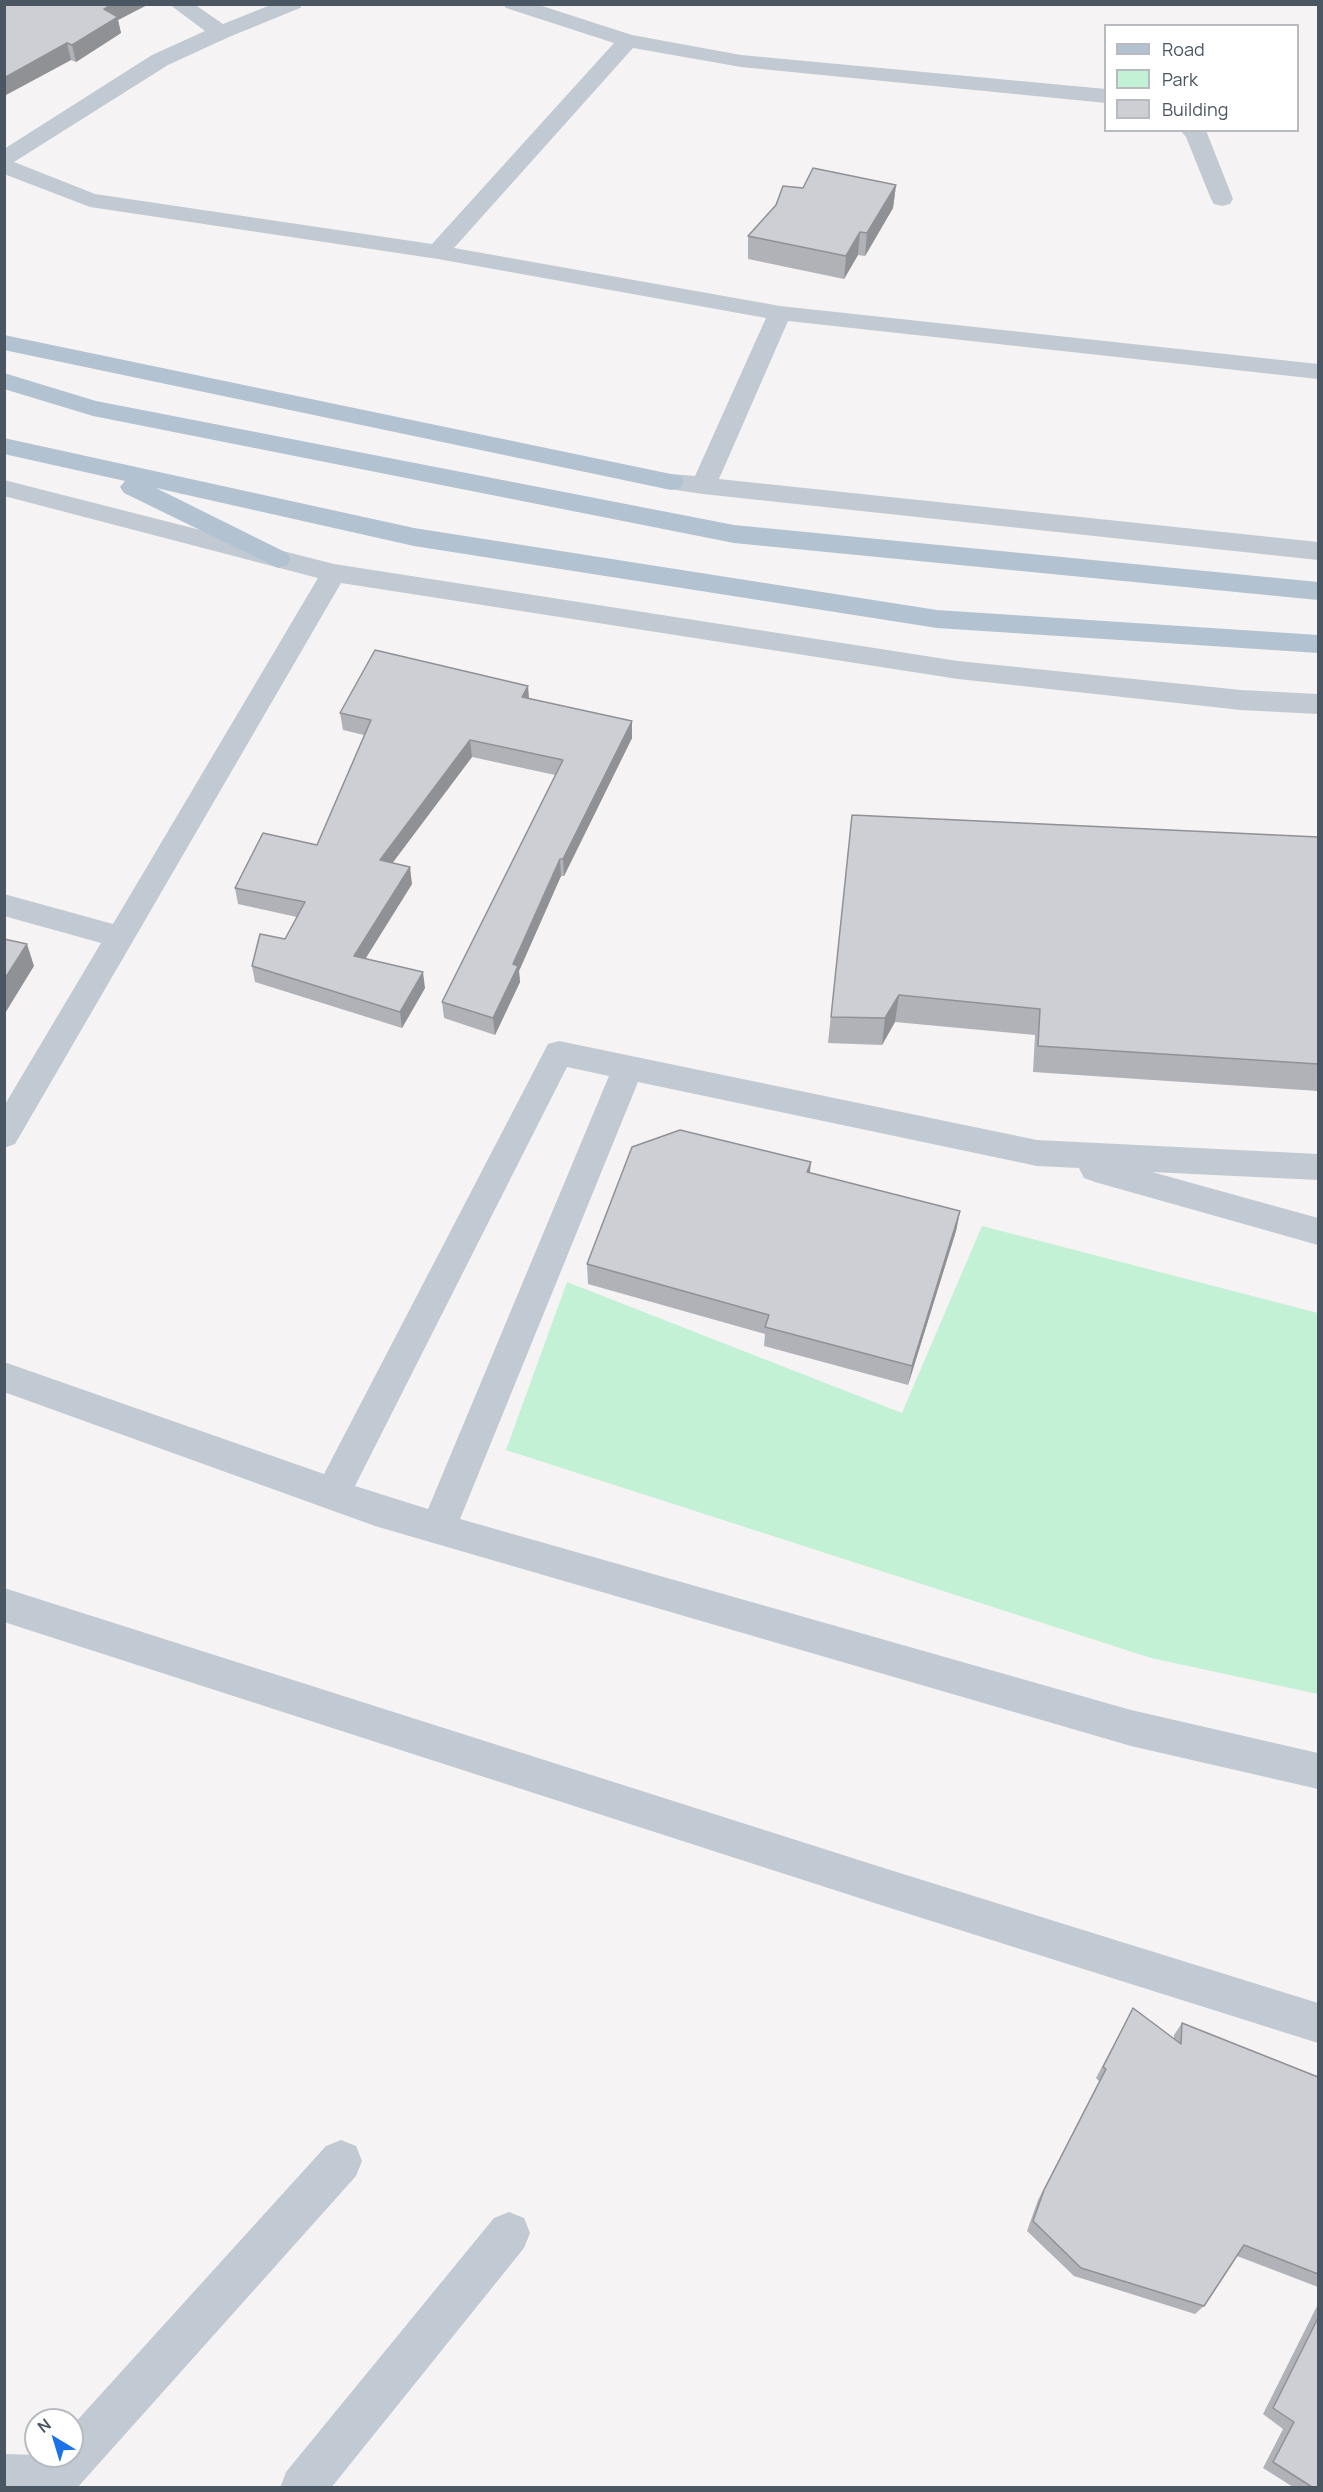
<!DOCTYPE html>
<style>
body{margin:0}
#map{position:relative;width:1323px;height:2492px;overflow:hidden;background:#f5f3f3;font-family:Manrope,sans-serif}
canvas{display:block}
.frame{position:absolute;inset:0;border:6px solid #4a5661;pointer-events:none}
.legend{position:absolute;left:1104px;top:24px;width:195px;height:108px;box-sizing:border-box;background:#fff;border:2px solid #b7bbc0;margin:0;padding:8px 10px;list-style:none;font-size:18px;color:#4a5661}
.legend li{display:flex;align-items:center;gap:12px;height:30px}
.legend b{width:30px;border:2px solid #b7bbc0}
.north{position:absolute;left:24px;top:2408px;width:60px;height:60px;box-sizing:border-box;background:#fff;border:2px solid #b7bbc0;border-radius:50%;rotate:322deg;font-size:16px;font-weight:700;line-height:24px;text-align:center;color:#4a5661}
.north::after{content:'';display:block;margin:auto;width:21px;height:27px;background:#1a73e8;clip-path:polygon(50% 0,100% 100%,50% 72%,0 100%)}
</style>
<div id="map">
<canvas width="1323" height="2492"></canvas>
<div class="frame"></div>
<ul class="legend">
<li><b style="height:8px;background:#b3c2d1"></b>Road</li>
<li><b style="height:16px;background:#c3f1d5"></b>Park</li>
<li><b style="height:16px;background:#cdcfd5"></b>Building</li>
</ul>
<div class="north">N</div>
</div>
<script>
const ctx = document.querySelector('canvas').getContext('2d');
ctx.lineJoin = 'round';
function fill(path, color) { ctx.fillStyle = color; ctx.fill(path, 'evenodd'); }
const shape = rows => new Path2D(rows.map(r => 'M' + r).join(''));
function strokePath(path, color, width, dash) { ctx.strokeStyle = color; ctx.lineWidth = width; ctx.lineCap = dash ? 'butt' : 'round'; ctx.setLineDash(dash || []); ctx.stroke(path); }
fill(shape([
 [982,1226,1318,1313,1318,1694,1151,1658,506,1450,567,1282,902,1413]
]), '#c3f1d5');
fill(shape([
 [169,4,194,4,223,24,273,4,303,4,300,8,229,37,168,65,14,162,95,194,432,244,614,43,506,8,503,4,536,4,632,35,741,55,1106,89,1106,103,741,67,633,48,454,248,780,306,1318,364,1318,379,788,321,719,479,1318,542,1318,560,703,494,662,488,658,482,662,476,671,474,695,476,766,318,438,259,90,207,4,174,4,149,152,55,205,31,169,4],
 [1180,130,1205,130,1207,133,1233,199,1230,204,1222,206,1214,204,1211,199,1186,137,1180,130],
 [4,480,334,564,958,661,1241,690,1318,694,1318,714,1241,710,958,679,341,583,15,1144,4,1148,4,1106,101,943,4,916,4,894,113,924,318,578,4,496,4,480],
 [559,1041,1037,1140,1318,1154,1318,1180,1152,1172,1318,1218,1318,1245,1095,1182,1084,1178,1079,1168,1037,1166,638,1082,460,1519,1131,1710,1318,1753,1318,1789,1131,1746,375,1526,4,1392,4,1362,324,1474,548,1044,559,1041],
 [567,1067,609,1076,428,1509,355,1486,567,1067],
 [4,1588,887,1869,1318,2003,1318,2043,887,1907,4,1622,4,1588],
 [341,2140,356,2146,362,2161,356,2176,77,2488,4,2488,4,2454,72,2456,72,2426,326,2146,341,2140],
 [509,2212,524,2218,530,2233,524,2248,331,2488,280,2488,286,2472,494,2218,509,2212]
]), '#c1cad2');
fill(shape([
 [4,335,671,474,680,476,684,482,680,488,671,490,4,350,4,335],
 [4,373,96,401,734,525,1318,582,1318,600,734,543,93,416,4,389,4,373],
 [4,438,414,528,937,610,1318,635,1318,653,937,628,414,546,156,488,287,553,291,559,287,565,278,568,124,493,120,487,125,481,4,454,4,438]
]), '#b3c2d1');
fill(shape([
 [4,4,149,4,118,20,121,33,76,62,71,60,4,96],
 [896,185,893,208,865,256,858,255,844,279,748,259,748,236,803,188],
 [528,686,529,699,632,721,632,738,564,876,561,876,519,971,520,982,495,1035,444,1018,442,1002,555,775,472,757,392,863,412,884,366,958,425,988,402,1028,255,982,252,966,285,939,297,917,238,904,235,888,317,845,364,735,343,730,340,713],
 [852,815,1318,837,1318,1091,1033,1072,1035,1035,895,1022,882,1045,828,1043],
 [810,1173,960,1211,956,1231,908,1385,764,1346,765,1334,588,1284,587,1264],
 [1133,2008,1174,2039,1174,2035,1182,2023,1318,2077,1318,2287,1237,2256,1204,2306,1195,2314,1074,2276,1027,2231,1038,2200,1099,2081,1096,2078],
 [1318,2304,1318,2487,1293,2487,1263,2468,1283,2429,1263,2414]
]), '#b0b2b7');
fill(shape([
 [113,4,149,4,118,20,121,33,76,62,72,45,104,9],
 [67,43,71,60,4,96,4,78],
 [896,185,893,208,865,256,867,233],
 [860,232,858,255,844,279,846,256],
 [528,686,529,703,522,697],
 [632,721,632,738,564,876,563,859],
 [470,740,472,757,382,877,380,860],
 [560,859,561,876,519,971,520,982,495,1035,493,1018,513,964],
 [410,867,412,884,357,972,354,956],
 [27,944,34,966,4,1015,4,980],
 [423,972,425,988,402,1028,400,1012],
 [899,995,895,1022,882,1045,885,1018],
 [811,1162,809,1182,807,1172],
 [960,1211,956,1231,908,1385,912,1366]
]), '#909195');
const building = shape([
 [4,4,113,4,104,9,118,17,72,45,67,43,4,78,4,4],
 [813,168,896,185,867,233,860,232,846,256,748,236,776,205,783,186,803,188,813,168],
 [375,650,528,686,522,697,632,721,563,859,560,859,513,964,518,966,493,1018,442,1002,563,760,470,740,380,860,410,867,354,956,423,972,400,1012,252,966,260,934,285,939,305,902,235,888,263,833,317,845,371,720,340,713,375,650],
 [852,815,1318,837,1318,1064,1038,1046,1040,1009,899,995,885,1018,831,1017,852,815],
 [4,939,27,944,4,980,4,939],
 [680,1130,811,1162,807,1172,960,1211,912,1366,765,1327,769,1315,587,1264,632,1147,680,1130],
 [1133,2008,1181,2044,1182,2023,1318,2077,1318,2274,1244,2245,1204,2306,1081,2268,1033,2221,1044,2190,1106,2069,1103,2067,1133,2008],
 [1318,2318,1318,2487,1312,2487,1273,2462,1294,2422,1273,2408,1318,2318]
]);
fill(building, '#cdcfd5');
strokePath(building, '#909195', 1.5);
</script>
